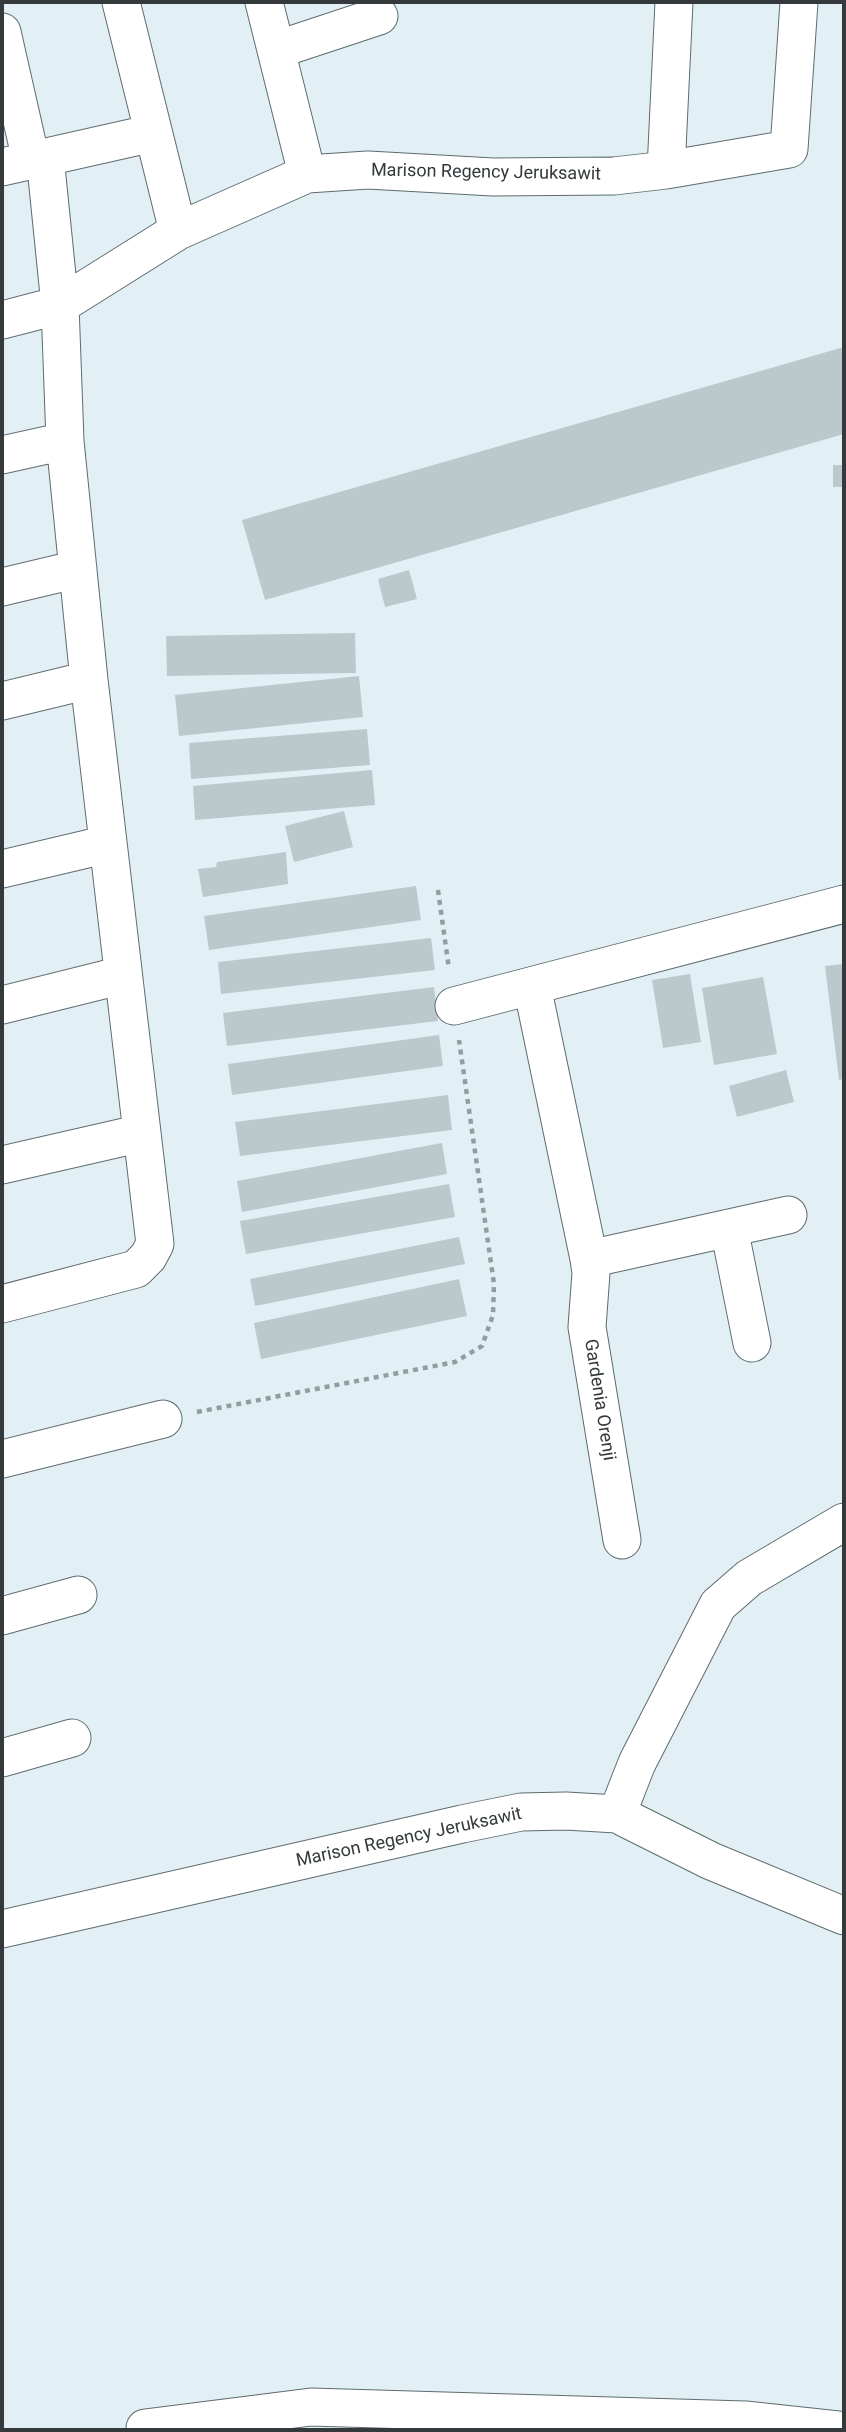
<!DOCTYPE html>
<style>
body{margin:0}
#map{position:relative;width:846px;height:2432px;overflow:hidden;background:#e2f0f5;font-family:Roboto,sans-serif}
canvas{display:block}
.frame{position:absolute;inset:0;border:4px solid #343a3c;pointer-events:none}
</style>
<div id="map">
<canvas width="846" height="2432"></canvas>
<div class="frame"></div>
</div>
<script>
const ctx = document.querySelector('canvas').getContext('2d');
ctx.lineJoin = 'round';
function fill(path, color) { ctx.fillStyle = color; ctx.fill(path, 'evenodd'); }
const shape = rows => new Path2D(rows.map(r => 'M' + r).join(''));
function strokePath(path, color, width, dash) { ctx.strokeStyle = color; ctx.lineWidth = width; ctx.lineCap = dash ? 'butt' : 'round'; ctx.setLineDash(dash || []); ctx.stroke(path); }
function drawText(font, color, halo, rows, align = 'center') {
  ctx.font = font + ' Roboto,sans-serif'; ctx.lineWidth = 7; ctx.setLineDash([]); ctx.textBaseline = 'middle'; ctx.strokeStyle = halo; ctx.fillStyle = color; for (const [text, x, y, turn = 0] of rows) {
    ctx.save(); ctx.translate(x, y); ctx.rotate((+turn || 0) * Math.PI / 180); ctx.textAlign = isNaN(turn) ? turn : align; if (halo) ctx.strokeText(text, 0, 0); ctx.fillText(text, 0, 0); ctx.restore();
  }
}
fill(shape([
 [844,347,844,434,265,600,242,520],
 [833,465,844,465,844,487,833,487],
 [409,570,417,599,385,607,378,579],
 [355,633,356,673,167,676,166,636],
 [359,676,363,717,179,736,175,695],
 [367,729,370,765,191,779,189,743],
 [372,770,375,805,195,820,193,786],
 [344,811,353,847,294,862,285,826],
 [286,852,288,884,203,897,198,869,216,867,217,862],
 [416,886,421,920,209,950,204,916],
 [431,938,435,970,221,994,218,962],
 [844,964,844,1079,839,1080,825,966],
 [690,974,701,1042,663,1048,652,980],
 [763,977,777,1054,714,1065,702,988],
 [434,987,438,1021,227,1046,223,1013],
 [439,1035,443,1066,232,1095,228,1064],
 [786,1070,794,1102,737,1117,729,1086],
 [448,1095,452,1130,240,1156,235,1122],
 [442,1143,447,1174,242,1212,237,1181],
 [449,1184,455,1217,246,1254,240,1221],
 [459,1237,465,1264,255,1306,250,1279],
 [459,1279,467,1316,261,1359,254,1323]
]), '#bbc9cd');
const minor = shape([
 [121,2,178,231],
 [264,2,307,174],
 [2,32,31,160],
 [276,50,379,16],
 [2,167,153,133],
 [666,170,674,2],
 [2,320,60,305,178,231,307,174,368,170,493,177,614,176,666,170,789,149,799,2],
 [2,455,65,441],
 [2,587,78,569],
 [2,701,89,680],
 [2,869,108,844],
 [532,986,589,1259,591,1273,587,1327,622,1540],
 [2,1005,123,975],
 [454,1006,844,904],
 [2,1165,142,1133],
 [729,1228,752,1343],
 [589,1259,788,1215],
 [2,1304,136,1269,148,1257,155,1244,89,680,65,441,60,305,45,157],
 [2,1459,163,1419],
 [2,1616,78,1595],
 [2,1758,72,1738],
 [617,1814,637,1763,718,1605,749,1578,844,1522],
 [2,1929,462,1824,521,1812,566,1811,617,1814,711,1861,844,1916],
 [145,2428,311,2407,745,2420,838,2430]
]);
strokePath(minor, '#5e6b6f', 39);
strokePath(shape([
 [438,890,449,969],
 [197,1412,455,1362,482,1346,493,1315,494,1284,459,1040]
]), '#929da0', 4.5, [5, 5]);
strokePath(minor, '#fff', 37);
drawText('18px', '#343a3c', '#fff', [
 ["Marison Regency Jeruksawit",486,173,1],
 ["Gardenia Orenji",599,1400,81],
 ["Marison Regency Jeruksawit",409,1838,-12]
]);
</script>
